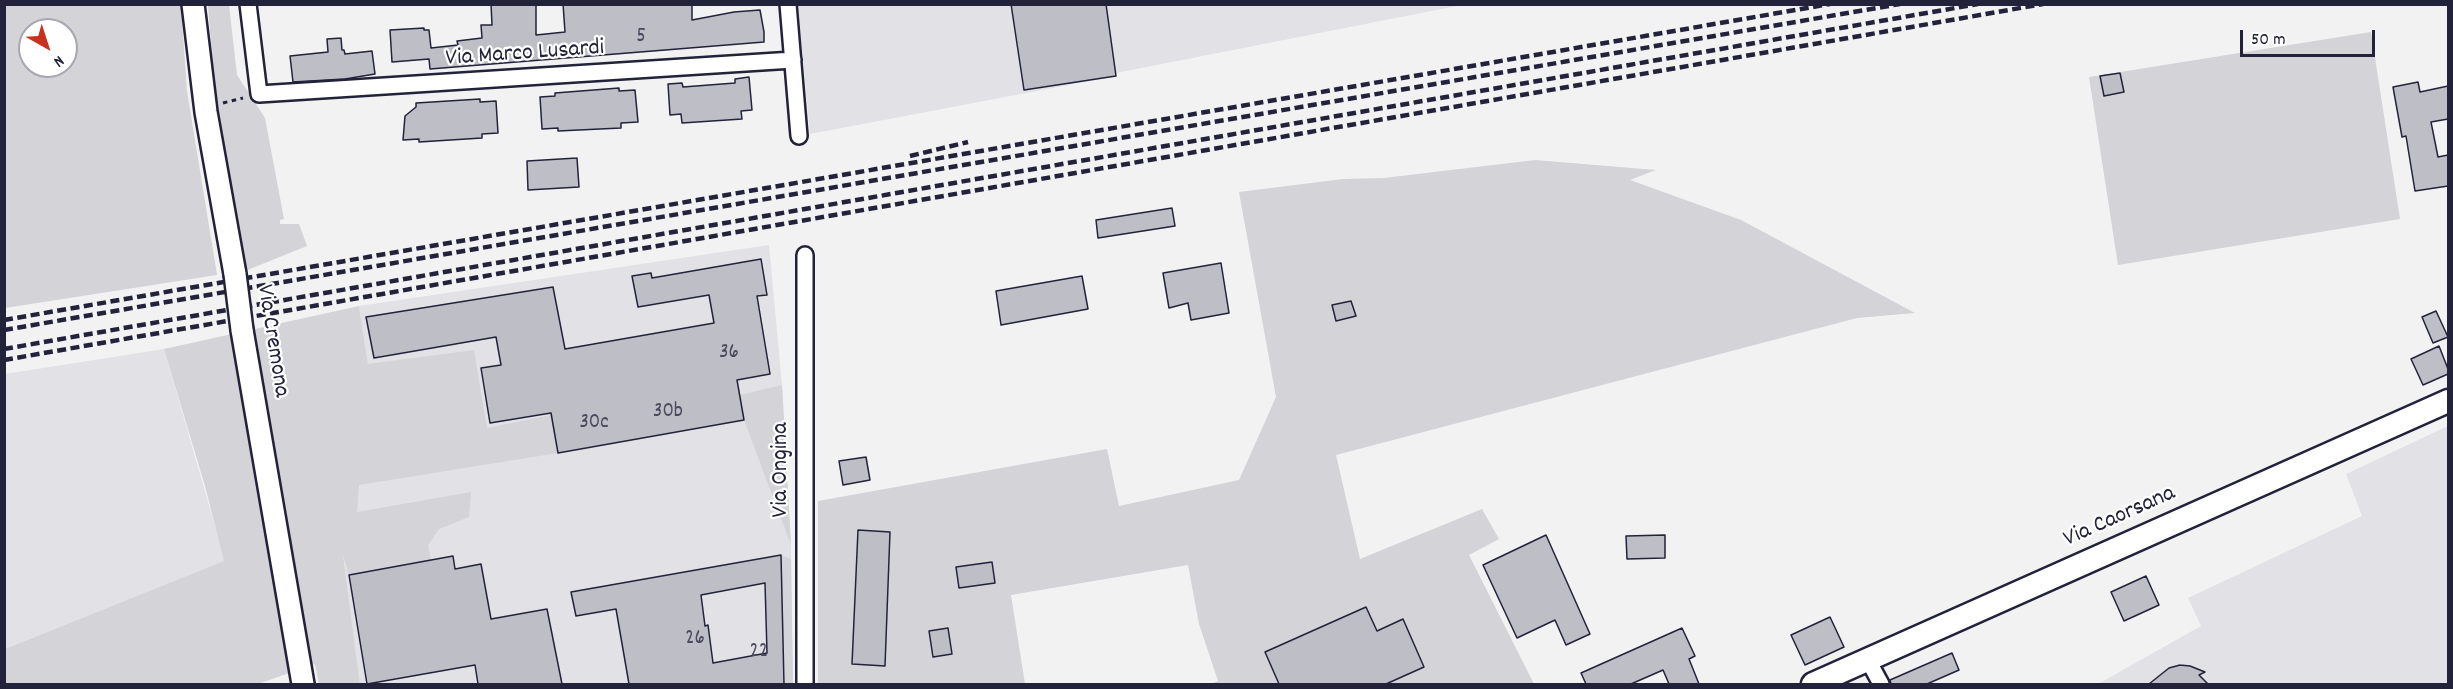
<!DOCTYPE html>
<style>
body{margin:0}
#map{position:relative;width:2453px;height:689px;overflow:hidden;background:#f2f2f3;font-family:Dekko,sans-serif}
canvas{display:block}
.frame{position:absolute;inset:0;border:6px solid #22223b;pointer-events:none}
.north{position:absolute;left:18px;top:18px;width:60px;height:60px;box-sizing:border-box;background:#fff;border:2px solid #a7a7b1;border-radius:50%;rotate:141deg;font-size:16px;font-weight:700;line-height:24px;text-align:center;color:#22223b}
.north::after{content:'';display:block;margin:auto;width:21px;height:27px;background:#c8321e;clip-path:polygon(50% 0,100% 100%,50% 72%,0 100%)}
.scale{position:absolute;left:2240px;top:30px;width:135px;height:27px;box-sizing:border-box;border:3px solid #22223b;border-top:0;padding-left:8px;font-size:18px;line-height:21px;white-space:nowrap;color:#22223b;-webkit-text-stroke:4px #fff;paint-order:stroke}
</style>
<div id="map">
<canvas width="2453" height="689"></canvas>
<div class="frame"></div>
<div class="north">N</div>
<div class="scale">50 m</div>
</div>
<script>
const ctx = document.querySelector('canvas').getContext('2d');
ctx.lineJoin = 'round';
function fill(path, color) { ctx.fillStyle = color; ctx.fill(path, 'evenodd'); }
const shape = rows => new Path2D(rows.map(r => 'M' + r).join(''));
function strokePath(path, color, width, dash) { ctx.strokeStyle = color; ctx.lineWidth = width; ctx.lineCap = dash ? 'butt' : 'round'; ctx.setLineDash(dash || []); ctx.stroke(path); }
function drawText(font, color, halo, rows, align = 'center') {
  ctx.font = font + ' Dekko,sans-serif'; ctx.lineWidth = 4.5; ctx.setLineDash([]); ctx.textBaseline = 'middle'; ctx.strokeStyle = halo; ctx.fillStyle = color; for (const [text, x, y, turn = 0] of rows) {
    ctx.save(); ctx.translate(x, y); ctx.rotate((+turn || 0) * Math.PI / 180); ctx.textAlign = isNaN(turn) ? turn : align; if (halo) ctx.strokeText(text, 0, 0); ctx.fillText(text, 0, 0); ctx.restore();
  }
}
fill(shape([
 [798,5,1462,5,1116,73,1116,76,810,134],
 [769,245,782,385,791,545,793,684,360,684,322,395,368,364,359,306],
 [164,349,225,561,5,649,5,374],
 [2448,426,2448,684,2098,684,2201,626,2188,598,2362,516,2346,474]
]), '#e2e2e6');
fill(shape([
 [5,4,181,5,187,91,217,275,5,308],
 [30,30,66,30,66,66,30,66],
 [208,5,229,5,237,75,265,118,284,219,280,220,280,224,299,224,307,246,245,271,214,83],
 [2371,32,2400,219,2118,265,2089,77],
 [1535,160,1656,170,1630,180,1741,220,1915,313,1857,318,1336,455,1360,559,1482,509,1499,539,1469,555,1534,684,1211,684,1218,681,1199,624,1188,565,1011,595,1025,684,818,684,818,501,1107,449,1119,506,1239,480,1276,397,1239,192,1343,179,1384,178],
 [359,306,368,364,474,350,487,428,551,415,558,453,359,485,357,512,471,492,469,517,439,529,428,545,431,560,349,575,343,555,360,684,319,684,315,664,258,684,5,684,5,649,224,561,205,486,164,349],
 [782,385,791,545,744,420,740,395],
 [781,555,791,559,793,684,785,684,782,604,766,604,782,580]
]), '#d3d3d8');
const building = shape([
 [491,4,536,4,536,35,565,32,563,4,692,4,692,20,734,12,760,10,764,32,764,42,430,69,429,59,392,62,390,30,424,28,424,30,429,30,431,48,458,45,457,41,482,38,481,25,492,25,491,4],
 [1011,4,1106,4,1116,76,1024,90,1011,4],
 [341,38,342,50,344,50,345,54,372,51,375,74,345,79,293,82,290,56,328,52,327,39,341,38],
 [2120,73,2124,92,2104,96,2100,76,2120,73],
 [749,77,752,110,741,111,742,119,682,123,681,114,670,115,668,84,682,83,683,87,735,83,735,79,749,77],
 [2418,82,2420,92,2448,86,2448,119,2431,122,2438,157,2448,155,2448,186,2415,191,2406,136,2402,137,2393,87,2418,82],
 [619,88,619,91,635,90,638,122,621,123,621,128,558,131,558,128,542,129,540,97,555,96,555,93,619,88],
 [480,99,480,102,496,101,498,133,482,134,482,138,419,142,419,139,403,140,405,116,416,107,416,103,480,99],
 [577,158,579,187,528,190,527,161,577,158],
 [1172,208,1175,226,1098,238,1096,220,1172,208],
 [761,259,767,295,757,296,770,374,737,380,744,420,558,453,551,413,490,423,481,368,501,365,496,337,374,358,366,317,553,287,565,349,714,323,709,295,638,307,632,276,651,273,652,278,761,259],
 [1221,263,1229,313,1191,320,1188,303,1169,308,1163,273,1221,263],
 [1082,276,1088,309,1001,325,996,291,1082,276],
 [1351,301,1356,316,1336,321,1332,305,1351,301],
 [2436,311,2448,337,2433,343,2422,317,2436,311],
 [2439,346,2448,369,2448,374,2423,385,2411,359,2439,346],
 [866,457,870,480,843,485,839,461,866,457],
 [858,530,890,532,885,666,852,664,858,530],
 [1546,535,1590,634,1566,645,1555,620,1517,638,1483,565,1546,535],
 [1665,535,1665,558,1627,559,1626,536,1665,535],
 [781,555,784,684,629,684,616,609,576,616,571,592,781,555],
 [765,583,767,653,713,663,708,625,705,626,701,595,765,583],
 [453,556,455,569,481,564,491,619,547,609,562,684,478,684,475,665,367,684,349,575,453,556],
 [992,562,995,583,959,588,956,567,992,562],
 [2146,576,2159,605,2124,621,2111,592,2146,576],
 [1366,607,1377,631,1403,619,1424,667,1386,684,1279,684,1265,652,1366,607],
 [1830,617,1844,647,1805,665,1791,635,1830,617],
 [948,628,952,654,933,657,929,631,948,628],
 [1682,628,1695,656,1689,659,1699,684,1669,684,1663,670,1631,684,1586,684,1581,673,1682,628],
 [1952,653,1959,670,1927,684,1891,684,1890,680,1952,653],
 [2180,665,2190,666,2205,672,2199,675,2208,684,2149,684,2169,668,2180,665]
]);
fill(building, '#bebec6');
strokePath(building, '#22223b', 1.5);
const minor = shape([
 [248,4,259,94,793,60],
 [788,4,799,136],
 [805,255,805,684],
 [1868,660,1881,684]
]);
const secondary = shape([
 [193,4,206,112,235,274],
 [242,330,303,684]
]);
const primary = shape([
 [1813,684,2448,401]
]);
strokePath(minor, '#22223b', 20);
strokePath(secondary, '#22223b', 26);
strokePath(primary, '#22223b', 27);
strokePath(shape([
 [223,103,243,98]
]), '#22223b', 3, [4.5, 4.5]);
strokePath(minor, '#fff', 15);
strokePath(secondary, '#fff', 21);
strokePath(primary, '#fff', 22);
strokePath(shape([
 [910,156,968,142],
 [4,320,1830,4],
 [4,330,1900,4],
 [4,349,1978,4],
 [4,360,2043,4]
]), '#22223b', 4.5, [9, 4.5]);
const secondaryBridge = shape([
 [235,274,242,330]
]);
strokePath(secondaryBridge, '#22223b', 26, []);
strokePath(secondaryBridge, '#fff', 21);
drawText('21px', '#49495e', null, [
 ["5",641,38],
 ["36",729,354],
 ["30b",668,413],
 ["30c",594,424],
 ["26",695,640],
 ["22",759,653]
]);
drawText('24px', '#22223b', '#fff', [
 ["Via Marco Lusardi",525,55,-4],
 ["Via Cremona",271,341,81],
 ["Via Ongina",783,470,-90],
 ["Via Caorsana",2120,518,-24]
]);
</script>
